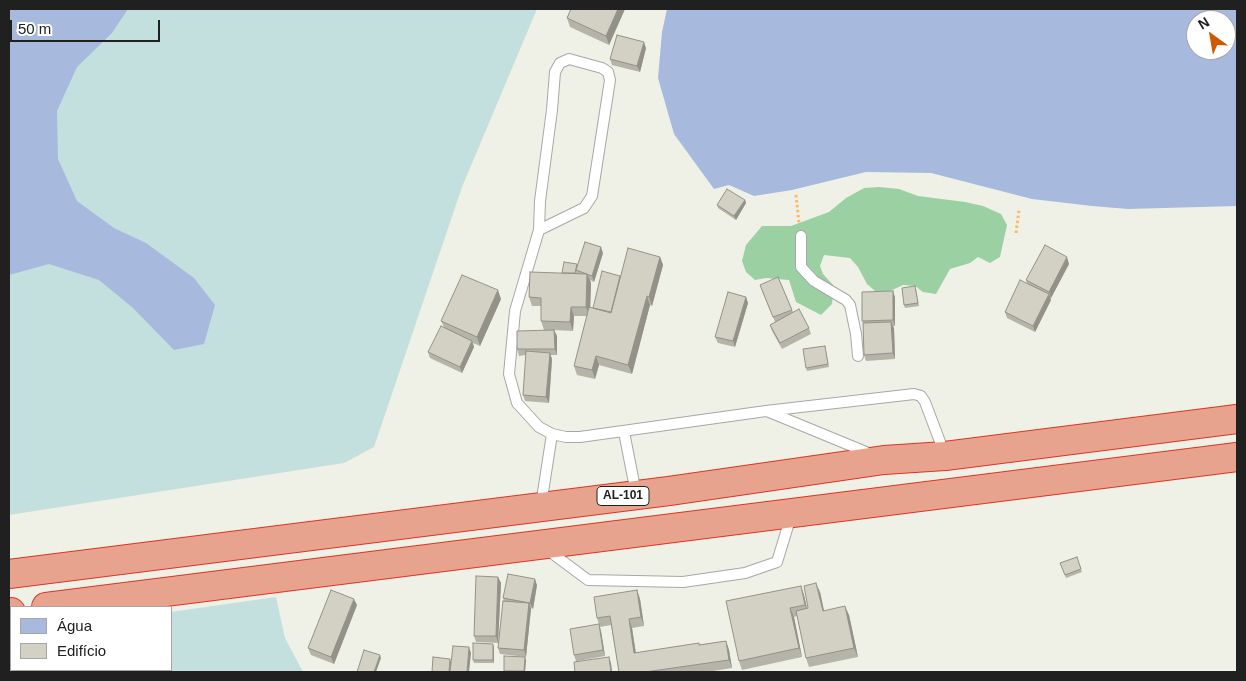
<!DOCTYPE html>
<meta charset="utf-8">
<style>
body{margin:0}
#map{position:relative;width:1246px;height:681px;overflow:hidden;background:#f0f1e6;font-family:Arial,sans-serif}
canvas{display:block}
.frame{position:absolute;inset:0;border:10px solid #202020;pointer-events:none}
.legend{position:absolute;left:10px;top:606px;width:162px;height:65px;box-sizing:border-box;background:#fff;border:1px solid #a6a6a6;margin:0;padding:6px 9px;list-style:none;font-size:15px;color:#202020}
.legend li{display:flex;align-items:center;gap:10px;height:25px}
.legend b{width:25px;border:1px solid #a6a6a6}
.north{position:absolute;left:1186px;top:10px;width:50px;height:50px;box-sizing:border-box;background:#fff;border:1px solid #a6a6a6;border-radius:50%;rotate:328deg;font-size:14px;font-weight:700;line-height:20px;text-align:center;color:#202020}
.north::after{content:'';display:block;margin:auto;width:18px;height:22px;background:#d05800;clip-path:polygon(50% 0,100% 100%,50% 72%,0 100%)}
.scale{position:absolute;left:10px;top:20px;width:150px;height:22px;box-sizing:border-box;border:2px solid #202020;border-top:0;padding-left:6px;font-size:15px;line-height:18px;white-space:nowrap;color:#202020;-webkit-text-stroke:4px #fff;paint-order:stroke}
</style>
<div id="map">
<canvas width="1246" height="681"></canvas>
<div class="frame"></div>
<ul class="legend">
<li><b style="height:14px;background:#a7bade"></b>Água</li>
<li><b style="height:14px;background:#d3d1c3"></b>Edifício</li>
</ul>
<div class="north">N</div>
<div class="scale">50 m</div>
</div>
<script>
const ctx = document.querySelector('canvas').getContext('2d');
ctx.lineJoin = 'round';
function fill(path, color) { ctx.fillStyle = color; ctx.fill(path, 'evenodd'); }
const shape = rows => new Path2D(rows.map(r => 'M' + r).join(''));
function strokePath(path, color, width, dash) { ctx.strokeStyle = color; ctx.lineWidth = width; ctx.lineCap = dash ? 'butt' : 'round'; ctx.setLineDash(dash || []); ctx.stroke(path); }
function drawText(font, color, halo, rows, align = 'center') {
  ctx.font = font + ' Arial,sans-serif'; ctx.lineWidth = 4; ctx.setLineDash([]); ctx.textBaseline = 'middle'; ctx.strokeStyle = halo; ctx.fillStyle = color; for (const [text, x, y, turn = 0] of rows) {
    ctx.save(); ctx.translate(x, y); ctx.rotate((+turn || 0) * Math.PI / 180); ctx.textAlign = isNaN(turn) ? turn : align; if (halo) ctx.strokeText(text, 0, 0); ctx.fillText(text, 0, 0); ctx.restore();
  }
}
fill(shape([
 [879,187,899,189,918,196,965,202,983,206,1001,214,1007,225,1000,257,990,263,978,257,970,263,950,269,936,294,923,292,915,286,903,285,890,291,875,291,867,284,858,267,850,258,824,255,820,266,823,274,834,286,832,304,821,315,796,302,789,280,766,278,755,280,746,272,742,261,746,245,762,226,791,226,829,212,846,198,864,188]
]), '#9bd0a2');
fill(shape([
 [9,9,537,9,462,187,374,447,344,463,9,515],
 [276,597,285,638,303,672,9,672,9,634,11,634,11,670,171,670,171,612]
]), '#c3dfde');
fill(shape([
 [9,9,128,9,112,33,77,67,57,111,58,159,77,201,114,228,146,243,194,278,215,305,204,344,174,350,133,308,99,280,49,264,9,275],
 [667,9,1237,9,1237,206,1128,209,1092,206,1032,199,931,173,866,172,792,190,754,196,729,185,714,189,674,134,658,78,662,32],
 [1196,20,1226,20,1226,50,1196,50]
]), '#a7bade');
const lane = shape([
 [539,230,584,208,592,196,610,80,608,72,602,68,569,59,560,63,555,72,552,110,540,201,539,230,515,311,509,374,517,403,539,427,552,434,566,437,580,437,766,411,914,394,921,396,925,402,945,455],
 [801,236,801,267,814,281,846,300,850,305,856,334,858,356],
 [769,412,871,454],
 [624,432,636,493],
 [541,505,552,434],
 [545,548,588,580,683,582,745,573,777,562,791,516]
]);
const highway = shape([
 [9,574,669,491,884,460,945,456,1237,419],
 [46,607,1237,457],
 [9,612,11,612]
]);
strokePath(lane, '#a7a7a7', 12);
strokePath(highway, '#dd3425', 30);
strokePath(shape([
 [796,195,799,223],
 [1016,233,1019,210]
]), '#fbb86d', 3, [2.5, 2.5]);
strokePath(lane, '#fff', 10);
strokePath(highway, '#e8a38e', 28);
fill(shape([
 [571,9,625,9,609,45,570,27,567,18],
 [646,48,640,72,612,65,610,59],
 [745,200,746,203,736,220,718,208,717,205],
 [603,253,594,282,590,280,591,283,590,308,593,308,620,276,660,257,663,265,652,306,650,305,632,374,599,365,595,379,577,375,574,366,587,316,574,316,573,331,554,330,557,336,557,355,550,355,552,359,549,403,525,401,523,395,526,355,519,356,517,349,544,330,541,321,541,306,532,306,529,297,577,264,578,266],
 [1069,264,1051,298,1050,298,1051,300,1035,332,1007,318,1005,312,1027,283,1026,280],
 [778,277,793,312,809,328,811,334,782,349,772,331,770,325,775,322,762,291],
 [916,289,919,306,905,308,904,305],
 [746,297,748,303,735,347,718,343,715,337],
 [895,297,895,326,893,326,894,328,895,359,866,361,864,355,863,323,862,321],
 [501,299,480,346,473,343,474,347,462,373,430,358,428,352,444,327,441,321],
 [825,346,829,367,807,371,806,368],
 [1077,557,1082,572,1066,578,1060,563],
 [498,577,501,583,498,643,476,642,474,636],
 [537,585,533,609,531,608,526,657,500,654,498,648,504,601,503,598],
 [801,586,804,595,807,608,808,608,820,592,824,611,849,615,858,657,809,667,806,658,797,616,794,617,802,657,742,670,739,661],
 [637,590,640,599,644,626,632,628,636,653,726,641,729,650,732,668,707,672,619,672,611,625,600,627,597,618],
 [357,605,334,664,311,655,308,648],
 [601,631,605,656,578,661,611,663,612,672,575,672,576,661,574,655],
 [494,647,494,663,474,663,473,660],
 [526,660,525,672,504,672,504,671]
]), '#b5b4a8');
fill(shape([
 [618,9,625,9,609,45,606,36],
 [644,42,646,48,640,72,637,66],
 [745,200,746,203,736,220,734,216],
 [601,247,603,253,594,282,592,276],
 [660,257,663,265,652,306,649,297],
 [1067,257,1069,264,1051,298,1049,292],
 [587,274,591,283,590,316,586,307],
 [498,290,501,299,480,346,477,337],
 [893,291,895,297,895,326,893,320],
 [1049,294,1051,300,1035,332,1033,326],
 [647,296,650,305,632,374,628,365],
 [746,297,748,303,735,347,733,341],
 [571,307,574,316,573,331,570,322],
 [891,322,894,328,895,359,893,353],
 [554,330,557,336,557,355,555,349],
 [472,341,474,347,462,373,460,367],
 [550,353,552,359,549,403,546,397],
 [596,356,599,365,595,379,592,370],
 [498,577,501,583,498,643,496,636],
 [535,579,537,585,533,609,530,603],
 [816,583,820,592,826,620,823,611],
 [801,586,804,595,808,614,805,605],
 [637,590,640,599,644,626,641,617],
 [354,599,357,605,334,664,331,657],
 [529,603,531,609,526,657,524,650],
 [845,606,849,615,858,657,854,648],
 [790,608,794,617,802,657,799,648],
 [629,619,632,628,637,662,634,653],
 [599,624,601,631,605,656,603,650],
 [726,641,729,650,732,668,729,660],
 [493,644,494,647,494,663,493,660],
 [469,647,471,653,469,672,467,672],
 [380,655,381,658,376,672,374,672],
 [525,657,526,660,525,672,524,671],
 [609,657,611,663,612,672,611,672],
 [450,659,451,662,450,672,449,672]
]), '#949288');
const building = shape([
 [571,9,618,9,606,36,567,18,571,9],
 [617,35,644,42,637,66,610,59,617,35],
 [727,189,745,200,734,216,717,205,727,189],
 [585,242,601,247,592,276,576,270,585,242],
 [1045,245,1067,257,1049,292,1026,280,1045,245],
 [628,248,660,257,649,297,647,296,628,365,596,356,592,370,574,366,589,307,611,313,628,248],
 [564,262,577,264,575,273,562,273,564,262],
 [602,271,620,276,611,312,593,308,602,271],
 [530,272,587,274,586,307,571,307,570,322,541,321,541,298,529,297,530,272],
 [462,275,498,290,477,337,441,321,462,275],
 [778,277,792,310,773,317,760,285,778,277],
 [1020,280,1049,294,1033,326,1005,312,1020,280],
 [915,286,918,303,904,305,902,288,915,286],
 [893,291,893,320,862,321,862,292,893,291],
 [728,292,746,297,733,341,715,337,728,292],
 [799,309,809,328,780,343,770,325,799,309],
 [891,322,893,353,864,355,863,323,891,322],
 [441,326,472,341,460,367,428,352,441,326],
 [554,330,555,349,517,349,517,331,554,330],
 [825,346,828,364,806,368,803,349,825,346],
 [526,351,550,353,546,397,523,395,526,351],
 [1077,557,1081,569,1065,575,1060,563,1077,557],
 [508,574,535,579,530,603,503,598,508,574],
 [476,576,498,577,496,636,474,636,476,576],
 [816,583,823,611,845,606,854,648,806,658,796,611,808,608,804,586,816,583],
 [801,586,805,605,790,608,799,648,739,661,726,601,801,586],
 [331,590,354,599,331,657,308,648,331,590],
 [637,590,641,617,629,619,634,653,699,643,699,645,726,641,729,660,645,672,619,672,610,616,597,618,594,597,637,590],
 [503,601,529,603,524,650,498,648,503,601],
 [599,624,603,650,574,655,570,629,599,624],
 [473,643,493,644,493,660,473,660,473,643],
 [453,646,469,647,467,672,450,672,453,646],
 [364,650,380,655,374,672,357,672,364,650],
 [504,656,525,657,524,671,504,671,504,656],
 [433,657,450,659,449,672,432,672,433,657],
 [609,657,611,672,575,672,574,662,609,657]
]);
fill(building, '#d3d1c3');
strokePath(building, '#949288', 1);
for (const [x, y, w] of [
 [623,496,52]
]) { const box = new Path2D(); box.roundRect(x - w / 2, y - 9.5, w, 19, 4); ctx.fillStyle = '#fff'; ctx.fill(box); strokePath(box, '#202020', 1); }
drawText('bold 12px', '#202020', null, [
 ["AL-101",623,496]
]);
</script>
